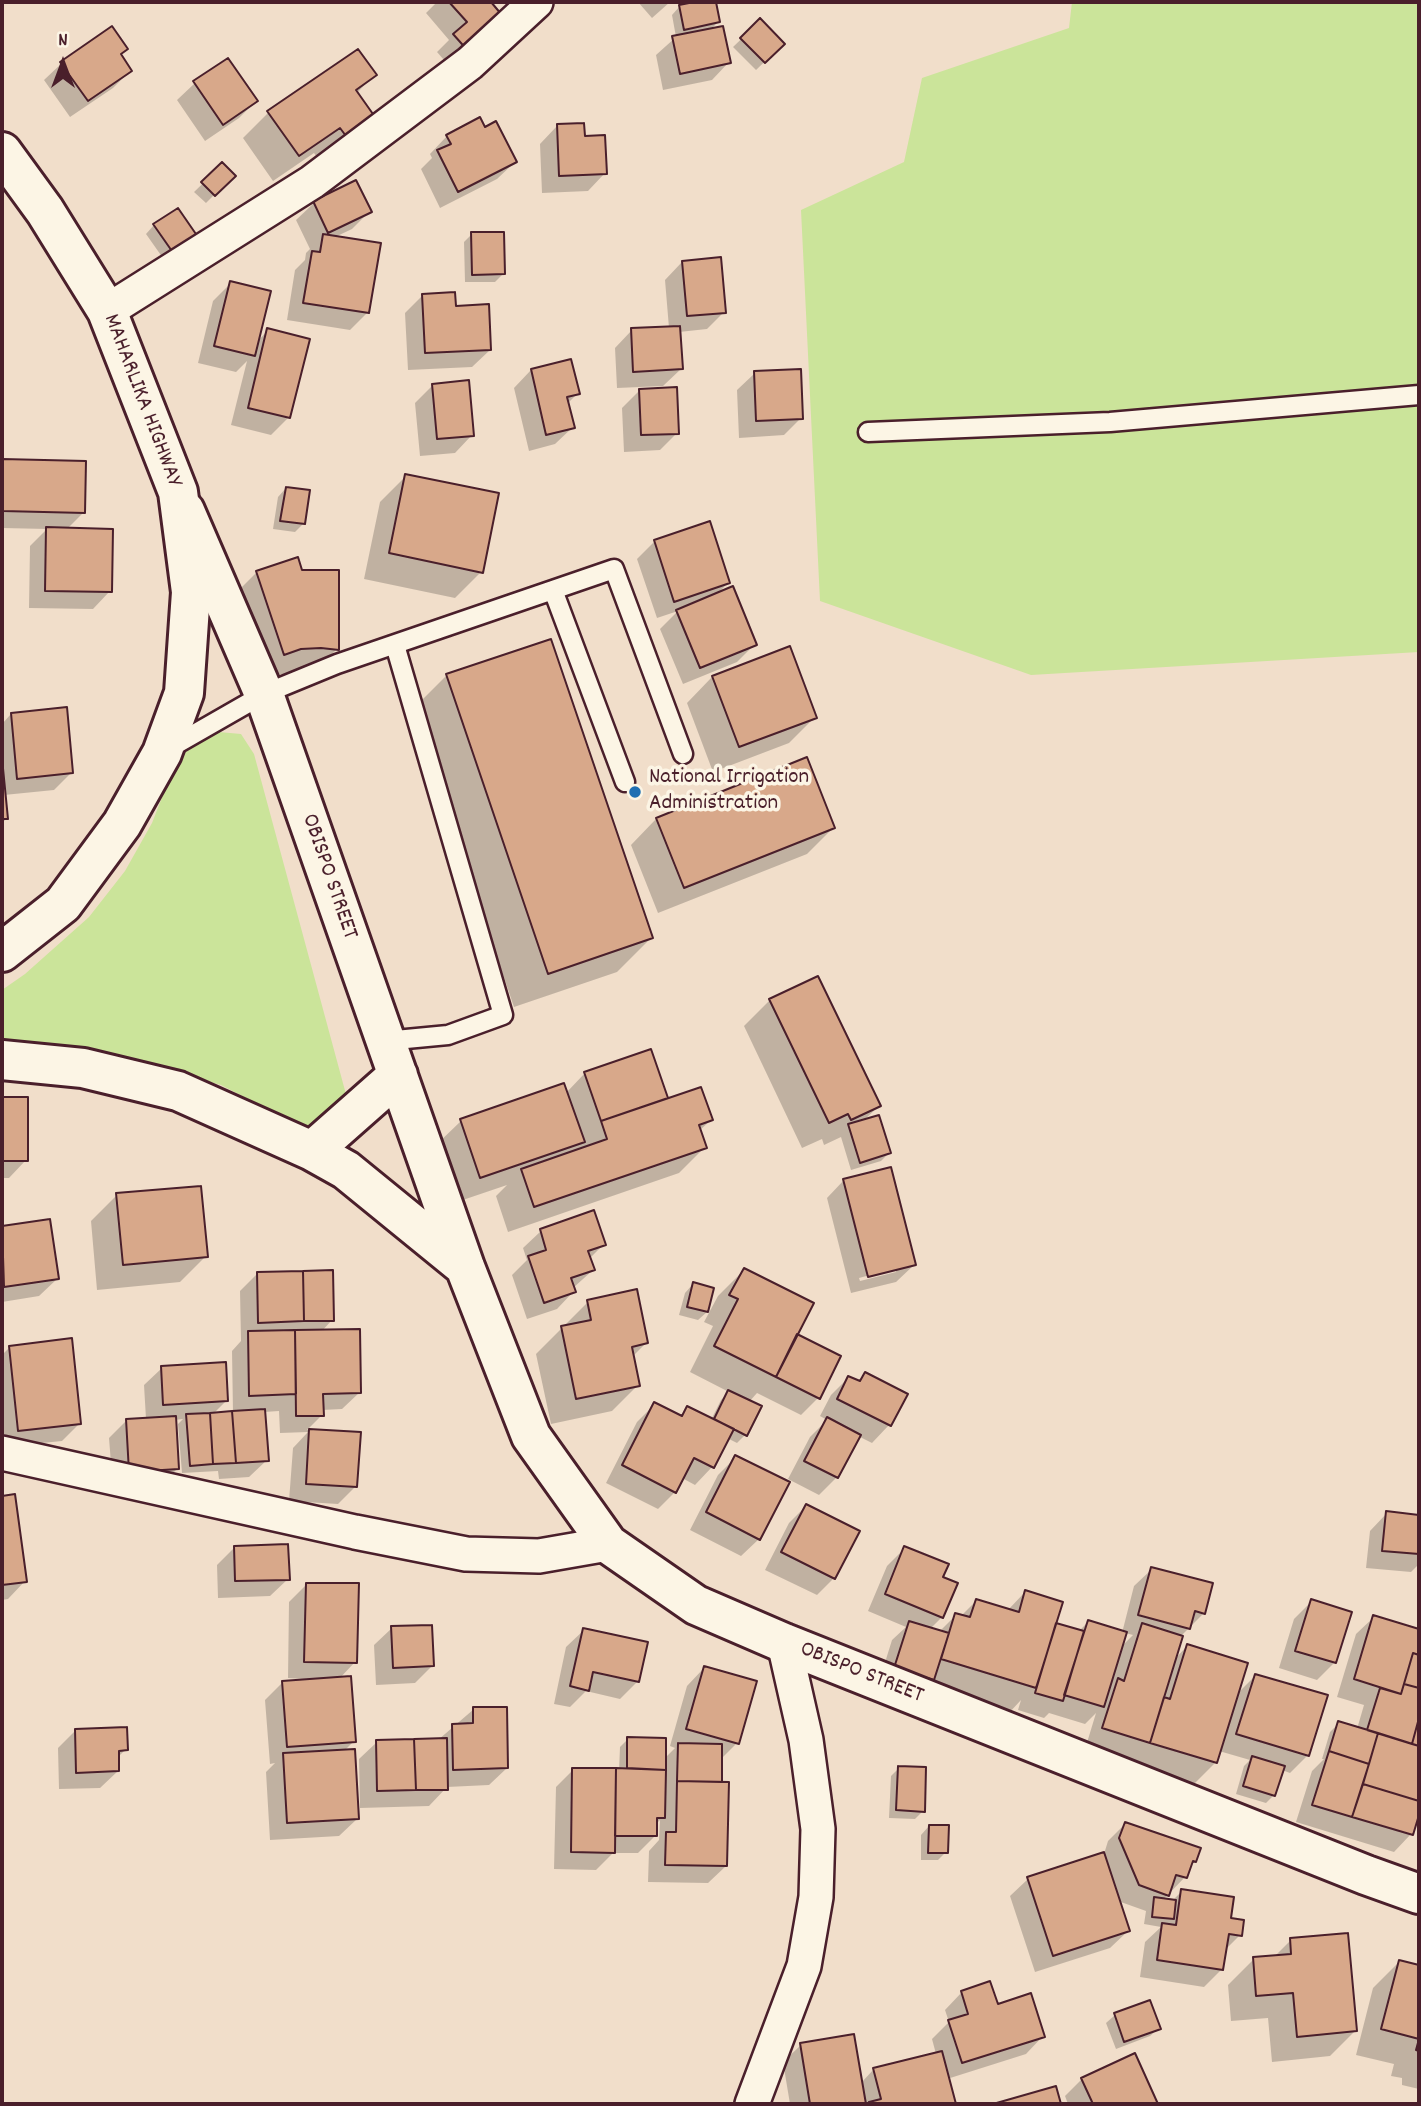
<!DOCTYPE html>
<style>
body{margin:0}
#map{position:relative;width:1421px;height:2106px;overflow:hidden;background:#f1deca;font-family:Dekko,sans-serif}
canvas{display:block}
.frame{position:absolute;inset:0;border:4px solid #4a1f2b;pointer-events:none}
.north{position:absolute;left:28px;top:28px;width:70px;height:70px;-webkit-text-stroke:5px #fcf5e5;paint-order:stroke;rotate:0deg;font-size:19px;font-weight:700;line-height:28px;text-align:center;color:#4a1f2b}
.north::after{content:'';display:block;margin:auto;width:24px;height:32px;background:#4a1f2b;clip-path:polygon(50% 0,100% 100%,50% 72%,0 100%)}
</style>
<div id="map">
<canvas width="1421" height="2106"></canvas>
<div class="frame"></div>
<div class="north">N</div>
</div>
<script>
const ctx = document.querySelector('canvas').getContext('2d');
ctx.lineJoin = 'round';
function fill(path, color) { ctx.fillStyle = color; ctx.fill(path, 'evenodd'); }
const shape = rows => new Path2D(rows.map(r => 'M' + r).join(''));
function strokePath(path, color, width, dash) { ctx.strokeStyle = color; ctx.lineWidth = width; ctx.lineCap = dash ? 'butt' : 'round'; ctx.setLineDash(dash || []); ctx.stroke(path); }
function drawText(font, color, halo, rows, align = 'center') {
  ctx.font = font + ' Dekko,sans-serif'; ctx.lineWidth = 7; ctx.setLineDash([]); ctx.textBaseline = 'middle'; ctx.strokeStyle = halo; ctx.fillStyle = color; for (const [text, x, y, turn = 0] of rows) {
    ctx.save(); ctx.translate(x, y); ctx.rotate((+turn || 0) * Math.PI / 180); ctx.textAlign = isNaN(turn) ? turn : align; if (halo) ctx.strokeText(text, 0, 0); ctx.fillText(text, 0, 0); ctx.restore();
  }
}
fill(shape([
 [1072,2,1419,2,1419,652,1031,675,820,601,801,210,904,162,922,78,1069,28],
 [219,732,241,734,254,754,347,1098,312,1132,221,1085,124,1058,46,1046,2,1045,2,990,25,974,89,917,125,871,152,823,177,759,196,744]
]), '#cbe49a');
fill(shape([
 [437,2,489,2,504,20,451,68,437,52,449,40,426,13],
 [638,2,670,2,652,18],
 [703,2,714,2,718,22,709,31,729,62,712,80,663,90,656,55,676,37,672,15,680,6],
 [760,21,783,44,756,70,733,47],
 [126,49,120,56,130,71,113,88,70,117,44,80,62,63],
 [374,75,356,94,378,124,325,168,314,153,273,181,243,138,269,112],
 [195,83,256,101,239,118,205,141,177,100],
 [557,126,583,138,605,173,588,191,542,193,540,144],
 [484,129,515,162,497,179,440,208,421,169,432,158,430,154,447,136],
 [222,165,233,176,206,203,194,192],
 [314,203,369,212,352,229,335,237,368,312,350,330,287,320,295,270,305,260,306,253,310,249,296,220],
 [154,225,188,245,165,261,146,234],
 [472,234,503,274,495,282,465,282,464,242],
 [682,262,724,312,707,329,679,332,681,369,663,386,617,388,615,348,632,330,669,328,665,280],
 [231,283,257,342,268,330,289,417,271,435,231,425,247,361,236,372,198,363,213,301],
 [423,295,455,308,490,350,472,367,408,370,405,313],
 [531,370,578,393,567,404,573,427,555,444,529,451,514,388],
 [755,373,801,418,784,435,739,438,737,390],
 [432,386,472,435,455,453,420,456,415,403],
 [639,391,677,433,660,450,624,452,622,408],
 [2,461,85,462,84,512,66,530,110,591,93,609,29,608,30,546,47,529,2,528],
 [406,476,481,572,455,598,364,579,380,502],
 [286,488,303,524,295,532,273,529,278,497],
 [655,541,728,583,716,595,755,644,737,662,683,684,660,629,678,611,657,618,637,559],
 [257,572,337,649,311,675,294,673,273,675,231,598],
 [789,648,815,717,789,743,713,772,687,703,712,677],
 [447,675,651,938,617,972,514,1007,413,709],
 [11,714,71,773,54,790,4,795,7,818,2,823,2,724],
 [656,819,833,828,807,854,658,913,631,845],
 [770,1000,879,1106,862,1122,889,1153,881,1161,851,1170,841,1137,824,1145,822,1139,802,1148,744,1026],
 [585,1073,666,1097,661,1102,711,1120,699,1131,705,1147,679,1173,508,1232,496,1196,507,1185,454,1203,435,1146,461,1121,566,1093],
 [2,1099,26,1099,26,1160,9,1178,2,1178],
 [844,1180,914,1265,896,1282,851,1293,827,1198],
 [896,1268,896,1272,860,1281,859,1278],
 [117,1195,206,1256,180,1282,97,1290,91,1221],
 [593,1213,604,1244,589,1259,593,1270,573,1288,574,1291,557,1309,527,1319,512,1275,527,1260,523,1248,541,1231],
 [49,1221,57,1279,39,1296,2,1302,2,1227],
 [744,1270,795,1335,818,1398,801,1415,757,1393,749,1402,745,1435,737,1443,727,1438,712,1467,695,1485,682,1478,675,1492,658,1509,606,1483,637,1422,655,1404,679,1417,688,1408,711,1420,721,1400,729,1392,690,1372,713,1326,704,1322,718,1296],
 [257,1274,332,1320,321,1332,360,1392,342,1409,322,1410,322,1415,307,1430,359,1434,356,1486,338,1504,289,1501,293,1448,308,1432,280,1433,279,1411,264,1412,267,1460,249,1477,219,1479,218,1471,182,1473,178,1424,183,1419,174,1420,177,1469,160,1486,113,1489,109,1438,127,1420,146,1419,144,1385,162,1368,227,1400,213,1414,233,1413,232,1351,241,1341,240,1291],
 [693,1284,707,1312,698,1320,679,1315,685,1293],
 [588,1302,646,1343,633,1356,638,1385,612,1411,551,1424,536,1354],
 [10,1347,80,1423,62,1441,2,1447,2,1355],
 [865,1374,905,1395,889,1425,872,1443,858,1436,837,1477,819,1495,788,1479,810,1437,827,1420,820,1416,831,1395,848,1378,857,1382],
 [736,1457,759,1539,741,1556,690,1530,718,1475],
 [14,1496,25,1581,8,1599,2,1600,2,1498],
 [806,1506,834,1578,817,1595,765,1570,789,1523],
 [1387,1513,1419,1516,1419,1564,1411,1572,1366,1568,1370,1531],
 [234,1548,288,1579,270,1596,218,1598,217,1565],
 [905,1548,941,1578,942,1617,930,1629,939,1632,956,1615,960,1617,976,1601,1008,1610,1025,1592,1054,1624,1079,1631,1088,1622,1122,1633,1134,1586,1152,1569,1204,1613,1181,1636,1174,1660,1187,1646,1237,1694,1256,1675,1308,1755,1290,1773,1282,1770,1274,1795,1266,1803,1236,1794,1244,1766,1250,1760,1219,1751,1216,1762,1190,1788,1125,1768,1128,1758,1086,1746,1096,1713,1085,1724,1049,1713,1044,1718,1018,1710,1021,1700,1009,1713,878,1685,892,1640,906,1627,868,1611,887,1566],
 [1125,1633,1133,1635,1120,1648],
 [307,1584,355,1662,339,1679,354,1741,344,1751,357,1819,339,1836,270,1840,266,1772,275,1763,270,1764,265,1700,282,1683,302,1681,302,1679,288,1678,289,1602],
 [1312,1601,1334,1663,1317,1680,1279,1668,1294,1619],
 [1374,1617,1418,1630,1419,1625,1419,1808,1411,1834,1394,1852,1296,1822,1312,1771,1324,1759,1322,1759,1330,1732,1339,1723,1357,1729,1364,1705,1337,1697,1356,1634],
 [392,1628,432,1666,415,1683,376,1685,374,1645],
 [584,1630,638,1681,620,1699,586,1691,570,1707,554,1704,566,1647],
 [704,1668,737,1743,720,1760,726,1866,708,1883,648,1882,649,1851,659,1840,660,1820,655,1825,655,1836,638,1853,613,1853,596,1870,554,1869,556,1787,573,1770,619,1771,620,1747,628,1739,664,1759,675,1748,670,1746,687,1686],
 [474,1709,507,1768,489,1785,447,1787,429,1806,360,1808,359,1759,377,1742,438,1740],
 [75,1731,126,1749,117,1758,118,1771,100,1788,59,1789,58,1748],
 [899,1768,923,1811,915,1819,889,1818,891,1776],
 [1125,1824,1195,1861,1189,1867,1185,1877,1163,1900,1172,1901,1182,1891,1229,1920,1240,1935,1225,1950,1222,1969,1204,1987,1140,1977,1145,1942,1161,1927,1144,1924,1146,1911,1118,1901,1128,1931,1110,1948,1035,1972,1010,1896,1028,1879,1104,1854,1108,1841],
 [929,1826,946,1852,938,1860,921,1860,921,1835],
 [1291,1940,1356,2030,1330,2056,1272,2062,1268,2018,1231,2021,1228,1985,1254,1959,1274,1957],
 [1399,1962,1419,1967,1419,2089,1402,2085,1402,2078,1391,2076,1394,2064,1356,2055,1373,1988],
 [962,1992,997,2007,1043,2036,1026,2054,947,2079,954,2104,790,2104,783,2062,801,2045,861,2083,874,2069,936,2054,932,2039,949,2022,945,2010],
 [1115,2015,1159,2028,1150,2036,1116,2049,1106,2023],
 [1134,2056,1156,2104,1068,2104,1065,2096,1082,2079]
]), '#0003');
const building = shape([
 [449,2,491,2,507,21,469,52,453,34,467,22,449,2],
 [694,2,716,2,720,22,684,30,679,5,694,2],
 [760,18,785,44,765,63,740,38,760,18],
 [112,26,128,49,121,54,132,71,88,101,60,62,112,26],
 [723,26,731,63,680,74,672,36,723,26],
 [358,49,377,75,356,90,380,124,352,144,340,128,299,156,267,111,358,49],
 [228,58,258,101,223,125,193,81,228,58],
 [480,117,485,127,496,121,517,162,458,192,437,150,451,144,446,135,480,117],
 [584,123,585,136,605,135,607,174,559,176,557,124,584,123],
 [222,162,236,176,215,196,201,182,222,162],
 [356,180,372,212,328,233,313,201,356,180],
 [178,208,198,237,174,254,153,224,178,208],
 [471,232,504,232,505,274,472,275,471,232],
 [323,234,381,243,369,313,303,303,312,251,320,252,323,234],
 [721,257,726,313,687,316,682,261,721,257],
 [230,281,271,291,255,356,214,346,230,281],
 [455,292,456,306,489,304,491,350,425,353,422,294,455,292],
 [680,326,683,369,633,372,631,328,680,326],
 [267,328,310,339,290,418,248,408,267,328],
 [571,359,580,394,567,397,575,428,546,435,531,369,571,359],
 [801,369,803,419,756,421,754,371,801,369],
 [469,380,474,436,437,439,432,384,469,380],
 [677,387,679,434,641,435,639,389,677,387],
 [2,459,86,461,85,513,2,511,2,459],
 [405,474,499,493,483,573,389,553,405,474],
 [286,487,310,490,305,524,280,521,286,487],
 [710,521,730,583,674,602,654,540,710,521],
 [46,527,113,529,112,592,45,591,46,527],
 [298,557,302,570,339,570,339,650,321,648,301,649,284,655,256,571,298,557],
 [733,586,757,645,700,668,676,610,733,586],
 [551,639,653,938,548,974,446,674,551,639],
 [790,646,817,718,739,747,712,676,790,646],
 [67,707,73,773,17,779,11,713,67,707],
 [807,757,835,828,684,888,656,818,807,757],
 [2,758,8,819,2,819,2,758],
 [818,976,881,1106,851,1120,848,1114,829,1123,769,999,818,976],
 [651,1049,668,1098,601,1121,584,1072,651,1049],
 [564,1083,585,1142,480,1178,460,1119,564,1083],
 [701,1087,713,1120,699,1125,707,1148,534,1207,521,1169,607,1139,601,1121,701,1087],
 [2,1097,28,1097,28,1161,2,1161,2,1097],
 [879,1115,891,1153,860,1163,848,1124,879,1115],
 [891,1167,916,1265,868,1277,843,1179,891,1167],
 [201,1186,208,1257,123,1265,116,1193,201,1186],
 [594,1210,606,1245,588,1251,595,1270,571,1278,576,1292,544,1303,528,1256,546,1250,540,1229,594,1210],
 [50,1219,59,1279,4,1287,2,1226,50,1219],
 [744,1268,814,1303,776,1377,714,1346,738,1299,729,1295,744,1268],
 [333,1270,334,1321,304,1321,303,1271,333,1270],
 [303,1271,304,1321,258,1323,257,1272,303,1271],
 [693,1282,714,1288,708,1312,687,1307,693,1282],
 [637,1289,648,1343,632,1347,640,1386,576,1399,561,1326,591,1320,587,1300,637,1289],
 [360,1329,361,1393,323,1394,324,1416,296,1416,295,1330,360,1329],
 [295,1330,296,1394,249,1396,248,1331,295,1330],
 [797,1334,841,1356,820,1399,776,1377,797,1334],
 [72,1338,81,1424,18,1431,9,1346,72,1338],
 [226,1362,228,1401,163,1405,161,1366,226,1362],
 [865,1372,908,1394,891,1426,837,1399,848,1376,860,1381,865,1372],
 [728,1390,762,1406,747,1436,714,1419,728,1390],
 [654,1402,682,1416,687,1406,734,1429,714,1468,694,1458,676,1493,622,1465,654,1402],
 [265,1409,269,1461,236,1463,232,1411,265,1409],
 [232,1411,236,1463,213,1464,210,1413,232,1411],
 [210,1413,213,1464,190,1466,186,1414,210,1413],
 [176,1416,179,1469,129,1472,126,1419,176,1416],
 [827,1417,861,1435,838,1478,804,1461,827,1417],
 [309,1429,361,1432,357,1487,306,1484,309,1429],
 [735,1455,790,1482,760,1540,706,1512,735,1455],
 [15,1494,27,1582,2,1585,2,1496,15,1494],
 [806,1504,860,1531,835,1579,781,1552,806,1504],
 [1386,1511,1419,1515,1419,1554,1382,1551,1386,1511],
 [288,1544,290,1580,235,1581,234,1546,288,1544],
 [904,1546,949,1564,943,1577,958,1583,943,1618,885,1594,904,1546],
 [1151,1567,1213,1583,1205,1614,1195,1611,1190,1629,1138,1615,1151,1567],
 [306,1583,359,1583,357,1663,304,1662,306,1583],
 [1025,1590,1063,1602,1036,1688,941,1659,955,1613,970,1617,976,1599,1019,1612,1025,1590],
 [1311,1599,1352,1612,1336,1663,1295,1651,1311,1599],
 [1373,1615,1419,1629,1419,1655,1413,1653,1401,1694,1354,1679,1373,1615],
 [1088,1620,1127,1632,1104,1707,1064,1695,1088,1620],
 [909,1621,949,1633,934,1680,894,1668,909,1621],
 [1056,1623,1084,1631,1063,1701,1035,1693,1056,1623],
 [1142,1623,1183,1636,1150,1743,1102,1728,1118,1678,1124,1681,1142,1623],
 [432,1625,434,1666,393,1668,391,1626,432,1625],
 [583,1628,648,1642,639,1682,593,1672,589,1691,570,1686,583,1628],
 [1187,1644,1248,1663,1217,1763,1150,1743,1164,1697,1170,1699,1187,1644],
 [1413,1653,1419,1655,1419,1688,1404,1684,1413,1653],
 [704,1666,757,1681,739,1744,686,1729,704,1666],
 [1255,1674,1328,1695,1309,1756,1236,1734,1255,1674],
 [351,1676,356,1742,287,1747,282,1681,351,1676],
 [1404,1684,1419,1688,1419,1718,1412,1744,1367,1730,1380,1688,1401,1694,1404,1684],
 [473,1707,507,1707,508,1768,453,1770,452,1724,473,1723,473,1707],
 [1419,1718,1419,1746,1412,1744,1419,1718],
 [1338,1721,1378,1733,1369,1764,1329,1751,1338,1721],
 [127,1727,128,1750,119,1751,119,1771,76,1773,75,1729,127,1727],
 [1378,1733,1419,1746,1419,1801,1363,1784,1378,1733],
 [627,1737,666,1738,666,1770,627,1768,627,1737],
 [447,1738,448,1790,416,1790,414,1739,447,1738],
 [414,1739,416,1790,377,1791,376,1740,414,1739],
 [678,1743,722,1744,722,1782,677,1781,678,1743],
 [355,1749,359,1819,287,1823,283,1753,355,1749],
 [1329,1751,1369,1764,1352,1817,1312,1805,1329,1751],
 [1252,1756,1285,1766,1275,1796,1243,1786,1252,1756],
 [898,1766,926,1767,925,1812,896,1810,898,1766],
 [572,1768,616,1768,615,1853,571,1852,572,1768],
 [616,1768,666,1770,665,1818,657,1818,657,1836,615,1836,616,1768],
 [677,1781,729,1782,727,1866,665,1865,666,1832,676,1832,677,1781],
 [1363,1784,1419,1801,1419,1815,1413,1835,1352,1817,1363,1784],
 [1125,1822,1201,1848,1196,1862,1193,1861,1187,1878,1176,1875,1169,1896,1139,1885,1119,1838,1125,1822],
 [929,1825,949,1825,948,1853,928,1853,929,1825],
 [1104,1852,1130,1931,1053,1956,1027,1877,1104,1852],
 [1181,1889,1234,1897,1231,1918,1244,1920,1242,1936,1229,1934,1223,1970,1157,1960,1162,1923,1176,1925,1181,1889],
 [1154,1897,1176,1900,1174,1919,1152,1917,1154,1897],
 [1348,1933,1357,2031,1297,2037,1293,1993,1256,1996,1253,1957,1291,1954,1290,1938,1348,1933],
 [1399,1960,1419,1965,1419,2051,1416,2050,1419,2039,1381,2029,1399,1960],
 [990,1981,998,2004,1031,1993,1045,2037,962,2063,948,2020,968,2014,961,1991,990,1981],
 [1150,2000,1161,2029,1124,2042,1114,2013,1150,2000],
 [854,2034,866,2104,810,2104,800,2043,854,2034],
 [942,2051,956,2104,870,2104,869,2102,881,2099,873,2068,942,2051],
 [1135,2053,1158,2104,1093,2104,1081,2078,1135,2053],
 [1056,2086,1061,2104,993,2104,1056,2086]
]);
fill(building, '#d8a88a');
strokePath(building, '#4a1f2b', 2);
const service = shape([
 [868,432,1110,422,1419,395],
 [553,590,625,782],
 [168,749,264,694,337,664,614,569,683,754],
 [385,1041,448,1035,503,1015,395,645]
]);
const minor = shape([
 [107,311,312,182,470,63,536,2],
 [2,1453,355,1532,466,1554,539,1556,608,1544],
 [752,2104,804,1966,816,1897,818,1829,806,1740,784,1643]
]);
const tertiary = shape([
 [185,511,264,694,465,1267,531,1436,608,1544,696,1605,784,1643,1366,1875,1419,1894],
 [2,1060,83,1068,178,1091,312,1151,346,1170,465,1267],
 [312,1151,398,1075]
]);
const trunk = shape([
 [2,152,45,211,107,311,178,492,191,592,184,693,162,753,122,824,63,904,2,952]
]);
strokePath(service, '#4a1f2b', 23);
strokePath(minor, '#4a1f2b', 38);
strokePath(tertiary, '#4a1f2b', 44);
strokePath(trunk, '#4a1f2b', 44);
strokePath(service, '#fcf5e5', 18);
strokePath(minor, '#fcf5e5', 33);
strokePath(tertiary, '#fcf5e5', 38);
strokePath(trunk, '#fcf5e5', 38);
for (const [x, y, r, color] of [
 [635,792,7,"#1f6fb2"]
]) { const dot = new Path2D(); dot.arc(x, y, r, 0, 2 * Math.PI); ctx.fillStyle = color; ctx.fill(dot); strokePath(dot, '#fcf5e5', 2.5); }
drawText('23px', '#4a1f2b', '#fcf5e5', [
 ["MAHARLIKA HIGHWAY",141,401,69],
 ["OBISPO STREET",328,877,71],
 ["OBISPO STREET",861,1674,22]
]);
drawText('23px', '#4a1f2b', '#fcf5e5', [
 ["National Irrigation",649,779],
 ["Administration",649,805]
], 'left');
</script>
